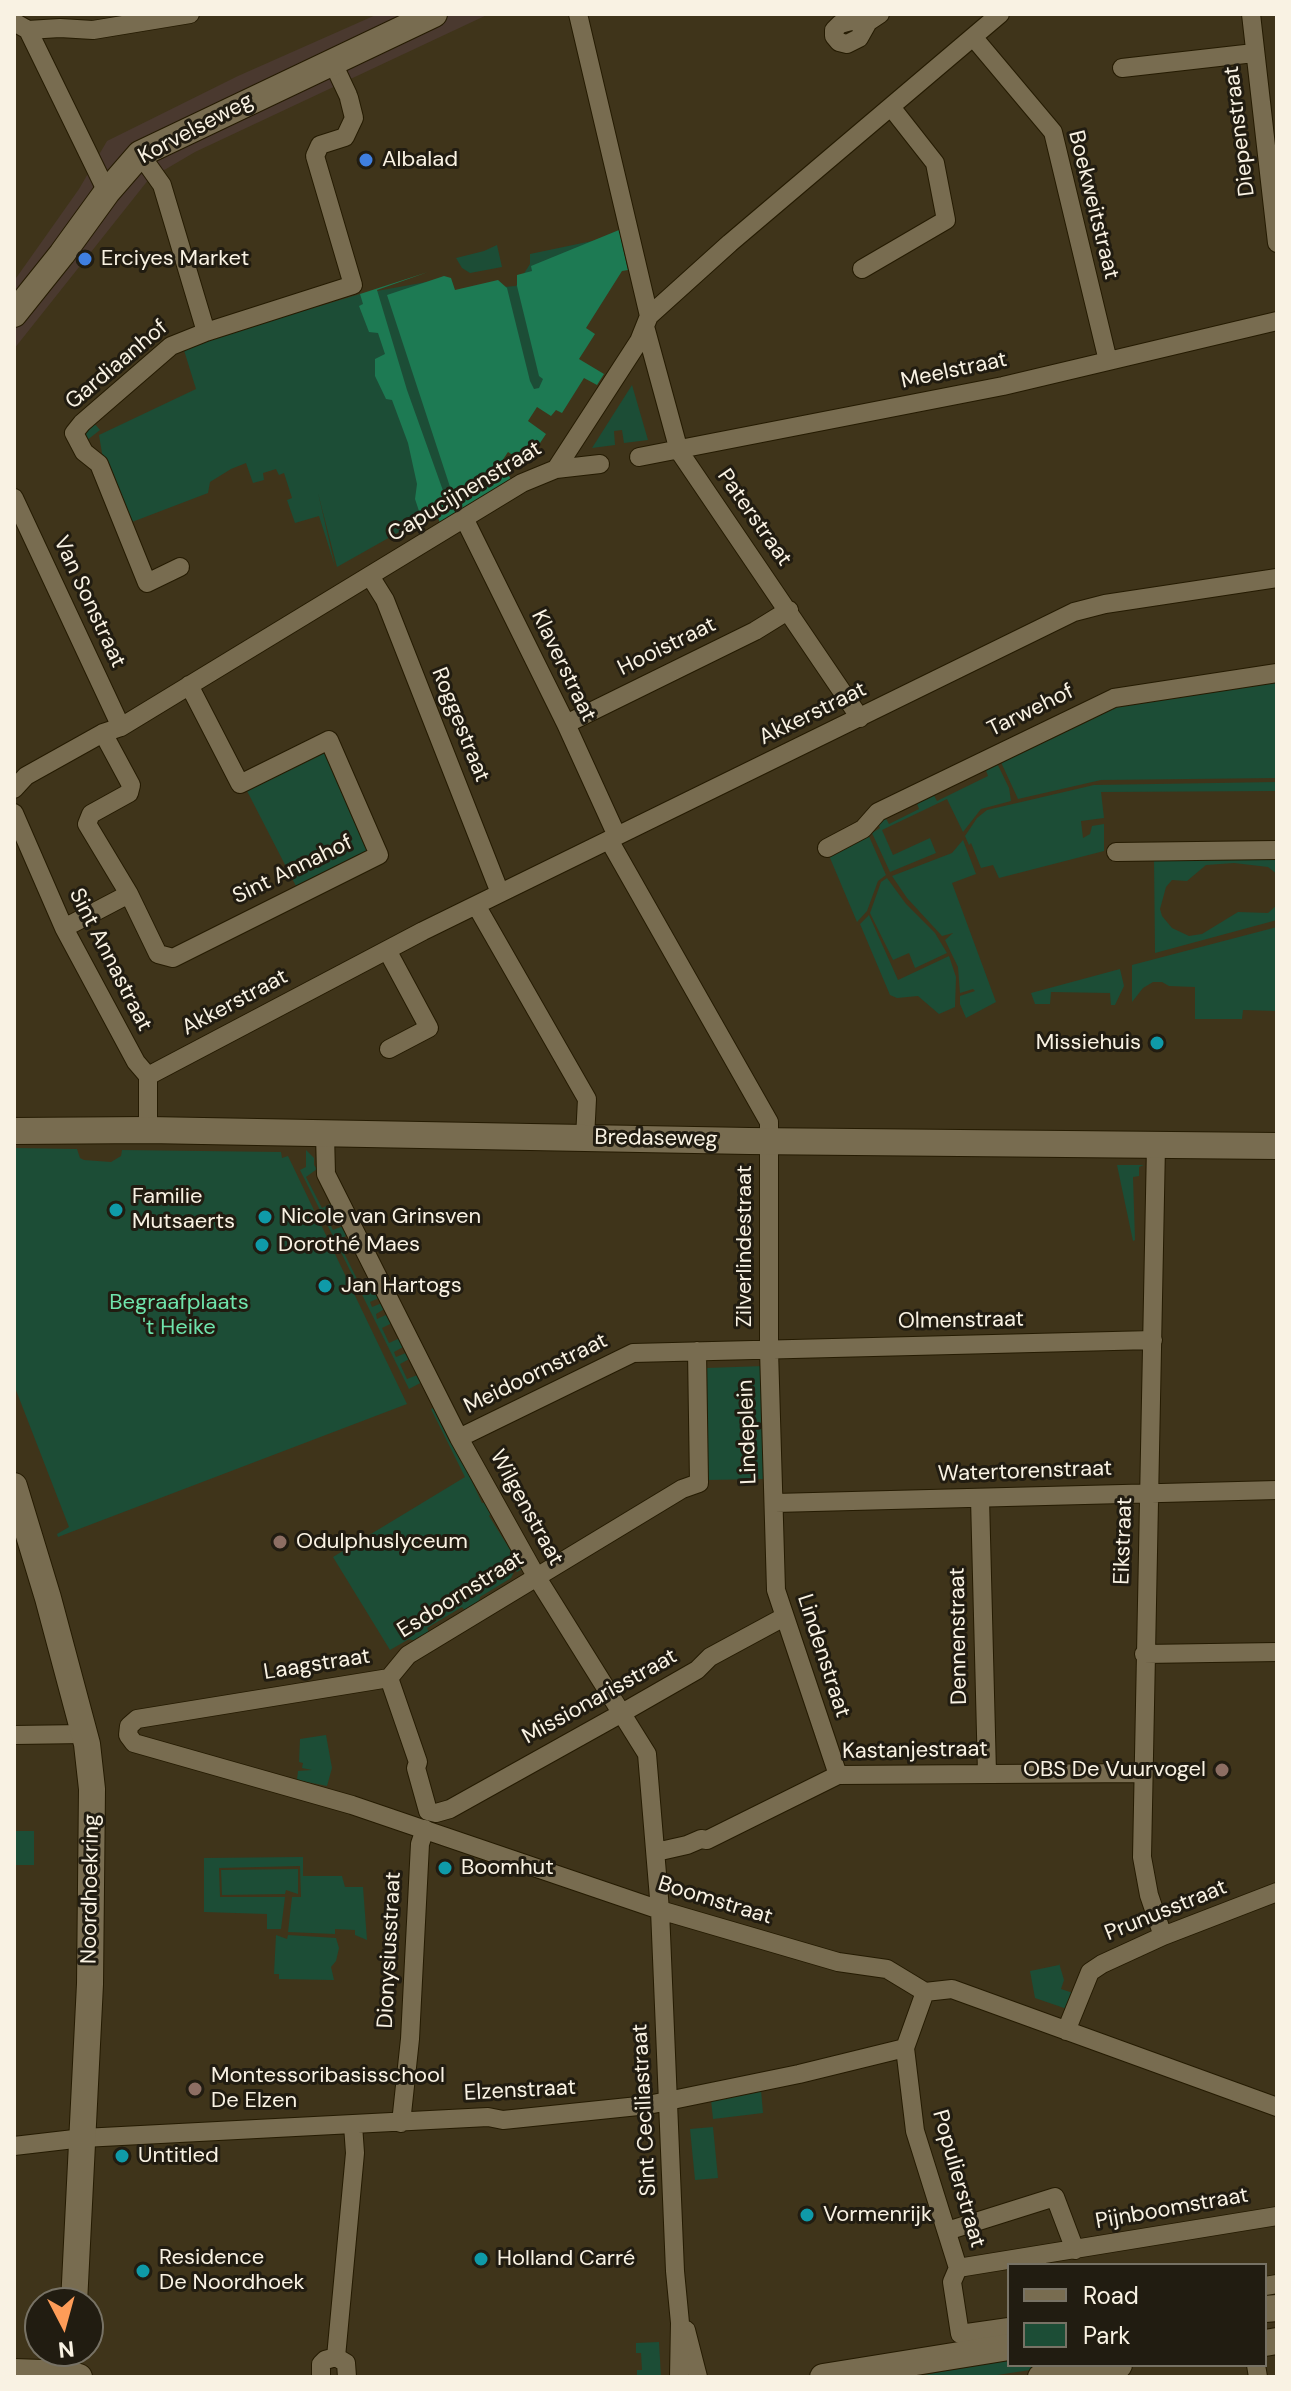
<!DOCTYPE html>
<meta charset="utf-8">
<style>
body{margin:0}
#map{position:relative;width:1291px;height:2391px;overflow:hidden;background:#3f341a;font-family:"DM Sans",sans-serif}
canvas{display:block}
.frame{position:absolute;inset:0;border:16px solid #f9f2e3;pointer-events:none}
.legend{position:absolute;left:1007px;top:2263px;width:260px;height:104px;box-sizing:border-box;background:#211c11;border:2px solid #777265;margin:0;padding:10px 14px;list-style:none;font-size:24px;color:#f9f2e3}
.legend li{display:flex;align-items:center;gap:16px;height:40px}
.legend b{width:40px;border:2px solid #777265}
.north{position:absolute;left:24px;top:2287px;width:80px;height:80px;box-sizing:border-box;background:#211c11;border:2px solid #777265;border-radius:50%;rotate:174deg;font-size:22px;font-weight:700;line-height:32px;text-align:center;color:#f9f2e3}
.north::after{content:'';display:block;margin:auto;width:28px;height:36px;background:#fe9c58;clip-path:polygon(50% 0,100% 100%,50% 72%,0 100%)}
</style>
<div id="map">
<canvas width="1291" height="2391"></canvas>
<div class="frame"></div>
<ul class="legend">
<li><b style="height:10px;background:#786c50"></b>Road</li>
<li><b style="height:22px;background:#1c4d36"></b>Park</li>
</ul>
<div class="north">N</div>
</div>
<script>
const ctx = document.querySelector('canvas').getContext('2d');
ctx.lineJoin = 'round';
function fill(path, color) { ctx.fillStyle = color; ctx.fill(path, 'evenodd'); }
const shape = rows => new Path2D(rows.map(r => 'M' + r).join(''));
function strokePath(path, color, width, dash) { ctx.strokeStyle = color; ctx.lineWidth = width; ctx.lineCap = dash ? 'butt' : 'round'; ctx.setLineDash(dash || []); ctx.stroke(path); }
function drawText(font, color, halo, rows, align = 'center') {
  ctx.font = font + ' "DM Sans",sans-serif'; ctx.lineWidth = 6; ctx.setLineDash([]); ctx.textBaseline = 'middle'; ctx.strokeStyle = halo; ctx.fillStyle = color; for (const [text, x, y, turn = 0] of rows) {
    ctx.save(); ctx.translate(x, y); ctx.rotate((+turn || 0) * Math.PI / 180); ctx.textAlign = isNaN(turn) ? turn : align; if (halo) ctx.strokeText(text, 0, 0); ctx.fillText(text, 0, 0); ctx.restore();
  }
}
fill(shape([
 [378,14,489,14,195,152,149,179,14,349,14,281,79,189,107,141,238,76]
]), '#4a392f');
fill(shape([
 [616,236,624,265,499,461,442,519,424,518,337,567,318,493,335,566,319,516,295,523,287,500,292,498,284,473,279,475,276,469,263,473,264,480,253,483,246,463,231,469,210,482,208,493,132,522,130,516,126,517,83,437,85,429,93,422,100,430,86,441,103,459,99,435,196,389,183,347,360,294,432,281,455,291,516,286,530,264,530,254],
 [497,245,502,267,470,273,462,268,456,258,484,251],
 [632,385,648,440,624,443,622,430,614,431,615,445,592,448],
 [1277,680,1277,778,1101,780,1018,799,999,758,1109,707],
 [326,746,373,853,298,890,245,787],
 [995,759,1009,788,1011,801,981,809,963,832,947,799,882,830,893,855,930,838,936,853,890,872,872,833,880,828,877,821,883,813,889,824,919,809,915,798,931,790,937,801,988,776,984,765],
 [1277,782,1277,791,1101,792,1104,818,1081,821,1083,838,1090,834,1092,826,1104,824,1104,851,999,878,993,865,981,868,971,843,969,845,965,836,977,818,987,810,1094,785],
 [868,834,886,875,878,881,867,911,857,922,830,858,831,852],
 [963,840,976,874,952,883,996,1002,966,1018,960,1004,960,996,975,991,973,989,960,993,958,967,945,940,953,933,942,936,907,898,892,876,952,853],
 [1277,856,1277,874,1268,867,1234,863,1206,865,1187,881,1172,880,1166,887,1160,909,1162,916,1172,928,1189,936,1202,934,1238,912,1268,913,1277,905,1277,920,1155,953,1154,857],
 [887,878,906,904,935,933,947,953,915,968,909,953,893,960,870,913,881,882],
 [869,915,898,980,949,956,956,977,955,1007,939,1014,918,996,897,998,890,995,860,924],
 [1277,927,1277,1011,1243,1010,1242,1019,1195,1019,1195,987,1169,986,1162,982,1153,982,1143,988,1132,1002,1132,965],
 [1120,969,1124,986,1115,1005,1111,1005,1110,993,1051,992,1050,1004,1035,1004,1031,993],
 [14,1148,77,1149,80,1158,84,1160,111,1162,121,1156,122,1150,281,1152,282,1158,288,1156,407,1404,58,1537,57,1534,69,1527,14,1385],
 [306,1150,314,1158,314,1165,317,1169,306,1177,322,1208,334,1202,337,1210,326,1216,333,1230,346,1225,349,1234,338,1241,341,1245,352,1239,355,1247,344,1253,365,1295,378,1289,381,1297,370,1302,372,1307,382,1303,386,1308,376,1314,377,1319,388,1314,394,1322,382,1328,389,1343,400,1338,405,1346,394,1352,396,1357,408,1352,411,1358,400,1364,407,1379,420,1374,424,1381,409,1389,300,1170,306,1167],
 [1117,1165,1144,1165,1139,1167,1139,1176,1133,1177,1135,1240,1133,1241],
 [765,1366,765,1479,706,1480,706,1368],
 [437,1406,482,1503,487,1502,493,1511,489,1516,516,1559,527,1566,517,1572,515,1570,511,1578,480,1597,479,1603,466,1612,462,1607,427,1628,430,1634,422,1643,409,1639,390,1650,333,1557,465,1477,431,1409],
 [326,1735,332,1768,327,1786,297,1780,298,1771,312,1770,302,1768,303,1763,299,1762,300,1739],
 [14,1831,34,1831,34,1865,14,1865],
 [303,1857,303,1876,342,1876,345,1887,363,1887,367,1940,355,1935,355,1930,335,1929,335,1934,288,1932,292,1897,301,1897,300,1866,219,1868,220,1897,285,1897,281,1929,267,1929,267,1914,204,1912,204,1858],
 [298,1869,298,1894,286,1890,285,1894,222,1895,221,1870],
 [276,1935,287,1939,288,1935,336,1938,339,1948,336,1961,331,1967,334,1980,279,1979,279,1974,274,1974],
 [1059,1963,1064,1980,1061,1989,1073,1993,1067,2009,1035,1998,1030,1971,1059,1965],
 [761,2090,763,2113,713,2119,711,2100],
 [713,2127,718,2178,695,2180,690,2129],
 [659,2342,661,2377,637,2377,637,2370,642,2370,641,2353,636,2353,636,2343],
 [1009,2360,1009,2365,1063,2365,984,2377,912,2377]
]), '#1c4d36');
fill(shape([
 [619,230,628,270,622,271,586,328,595,334,579,359,604,374,597,385,584,378,562,413,556,410,551,416,537,407,528,421,546,434,526,464,508,452,502,461,511,480,440,523,436,512,429,516,423,510,419,511,415,499,417,484,408,443,392,400,386,399,375,376,375,359,385,354,378,333,369,332,359,306,363,304,360,294,428,272,377,290,407,390,446,499,454,499,387,295,444,276,451,278,455,290,498,280,507,288,530,381,534,389,539,388,543,379,539,376,517,286,517,275,532,271,531,266]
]), '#1d7a53');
const street = shape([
 [578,14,649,316],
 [1251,14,1277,243],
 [14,22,28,30,60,28,93,30,190,14],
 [868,22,851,21,840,24,834,30,834,36,839,42,847,44,859,38,868,22,880,14],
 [28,30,107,192],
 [974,38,1053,132,1108,361],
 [332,61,348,95],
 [1122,68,1254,53],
 [140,154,162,185,206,332,171,346,82,423,74,433,84,452,99,464,147,583,180,567],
 [862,269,946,220,935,163,891,107],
 [646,330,679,451,860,718],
 [206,332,353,285,315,156,320,145,345,137,354,118,349,98],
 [639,457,1003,386,1277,321],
 [556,469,600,464],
 [14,498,121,727],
 [464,518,566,724,617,836],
 [370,576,385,600,500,893],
 [566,724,755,631,789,610],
 [103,733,131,785,129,793,91,814,87,824,129,894,158,954,173,958,379,855,329,740,240,784,189,685],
 [14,789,26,776,103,733,121,727,522,483,556,469,639,341,649,316,730,243,1000,14],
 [14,813,64,928,136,1062,148,1076,148,1130],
 [609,840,769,1122,769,1350,776,1590,838,1775],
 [827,848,863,829,878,812,1114,698,1277,673],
 [1116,852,1277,850],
 [476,905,587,1099,585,1138],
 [64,928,129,894],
 [387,950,429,1028,389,1049],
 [148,1076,423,931,1074,612,1105,604,1277,578],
 [325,1134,326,1174,459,1438,536,1576,647,1754,660,1910,675,2271,680,2323,679,2377],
 [1156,1145,1142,1857,1149,1895,1163,1936],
 [459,1438,633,1353,1153,1340],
 [980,1498,987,1773],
 [775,1503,1277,1490],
 [784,1617,710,1657,697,1670,622,1713,450,1809,436,1813,428,1811,416,1768,418,1762,389,1678,137,1719,129,1726,128,1735,134,1743,352,1805,660,1910,838,1962,887,1969,925,1992,952,1989,1277,2107],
 [1144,1654,1277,1652],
 [389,1678,408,1655,682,1489,699,1483,697,1351],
 [14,1735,84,1734],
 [656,1852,687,1845,701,1839,707,1840,838,1775,1143,1773],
 [925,1992,905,2048,915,2131,958,2268,952,2282,960,2334,1009,2327],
 [1066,2031,1090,1972,1102,1964,1163,1936,1277,1892],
 [401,2123,410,2039,420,1844,425,1829],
 [14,2146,83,2138,488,2117,503,2120,648,2105,799,2074,905,2048],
 [947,2231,1055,2197,1075,2250],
 [958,2268,1277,2216],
 [1265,2286,1277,2284],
 [686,2330,698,2377],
 [336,2357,355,2153,353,2125],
 [1256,2365,1258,2377],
 [321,2377,321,2364,325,2360,336,2357,346,2363,347,2377]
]);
const secondary = shape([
 [14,314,62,254,107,192,140,154,434,14],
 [14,1131,148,1130,749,1141,1277,1146],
 [14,1486,48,1598,87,1744,92,1789,90,1984,74,2303],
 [1265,2309,1277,2308],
 [1265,2343,1277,2341],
 [14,2372,70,2374,79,2377],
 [823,2377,1009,2347],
 [1041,2377,1119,2365]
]);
strokePath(street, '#251b02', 20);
strokePath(secondary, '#251b02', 28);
strokePath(street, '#786c50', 18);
strokePath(secondary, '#786c50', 26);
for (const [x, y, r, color] of [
 [366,160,8,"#3f7fe0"],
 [85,259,8,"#3f7fe0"],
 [1157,1043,8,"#0f9aa8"],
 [116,1210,8,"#0f9aa8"],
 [265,1217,8,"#0f9aa8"],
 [262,1245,8,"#0f9aa8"],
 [325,1286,8,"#0f9aa8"],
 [280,1542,8,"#8d6e63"],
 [1222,1770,8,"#8d6e63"],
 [445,1868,8,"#0f9aa8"],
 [195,2089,8,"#8d6e63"],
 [122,2156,8,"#0f9aa8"],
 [807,2215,8,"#0f9aa8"],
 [481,2259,8,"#0f9aa8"],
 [143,2271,8,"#0f9aa8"]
]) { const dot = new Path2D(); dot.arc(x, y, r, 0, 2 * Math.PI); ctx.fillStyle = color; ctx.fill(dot); strokePath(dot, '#211c11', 3); }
drawText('22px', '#f9f2e3', '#211c11', [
 ["Korvelseweg",196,129,-28],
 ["Diepenstraat",1240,131,-97],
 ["Boekweitstraat",1093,205,76],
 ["Gardiaanhof",117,365,-40],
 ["Meelstraat",954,371,-12],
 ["Capucijnenstraat",465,492,-31],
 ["Paterstraat",754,518,55],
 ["Van Sonstraat",89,602,65],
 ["Hooistraat",667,647,-26],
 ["Klaverstraat",563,666,64],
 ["Tarwehof",1031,711,-26],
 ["Akkerstraat",813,714,-26],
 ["Roggestraat",460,725,68],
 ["Sint Annahof",293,870,-26],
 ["Sint Annastraat",110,960,63],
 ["Akkerstraat",235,1003,-28],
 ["Bredaseweg",656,1139,1],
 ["Zilverlindestraat",745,1246,-90],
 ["Olmenstraat",961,1321,-1],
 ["Meidoornstraat",536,1374,-26],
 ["Lindeplein",748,1432,-92],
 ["Watertorenstraat",1025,1472,-2],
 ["Wilgenstraat",526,1508,61],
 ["Eikstraat",1124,1541,-88],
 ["Esdoornstraat",461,1595,-32],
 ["Dennenstraat",959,1636,-91],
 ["Lindenstraat",823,1656,72],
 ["Laagstraat",317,1665,-9],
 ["Missionarisstraat",600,1697,-29],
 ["Kastanjestraat",915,1751,-1],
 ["Noordhoekring",91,1889,-89],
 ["Boomstraat",715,1901,17],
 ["Prunusstraat",1166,1911,-22],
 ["Dionysiusstraat",390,1950,-87],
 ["Elzenstraat",520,2091,-3],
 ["Sint Ceciliastraat",645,2110,-93],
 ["Populierstraat",958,2179,74],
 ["Pijnboomstraat",1172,2209,-10]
]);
drawText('22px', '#f9f2e3', '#211c11', [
 ["Albalad",382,160],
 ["Erciyes Market",101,259],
 ["Missiehuis",1141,1043,"right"],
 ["Familie",132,1197],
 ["Mutsaerts",132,1222],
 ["Nicole van Grinsven",281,1217],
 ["Dorothé Maes",278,1245],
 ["Jan Hartogs",341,1286],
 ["Odulphuslyceum",296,1542],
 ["OBS De Vuurvogel",1206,1770,"right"],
 ["Boomhut",461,1868],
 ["Montessoribasisschool",211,2076],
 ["De Elzen",211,2101],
 ["Untitled",138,2156],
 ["Vormenrijk",823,2215],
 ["Residence",159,2258],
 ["De Noordhoek",159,2283],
 ["Holland Carré",497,2259]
], 'left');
drawText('22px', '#6fe4ac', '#211c11', [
 ["Begraafplaats",179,1303],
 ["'t Heike",179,1328]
]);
</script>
